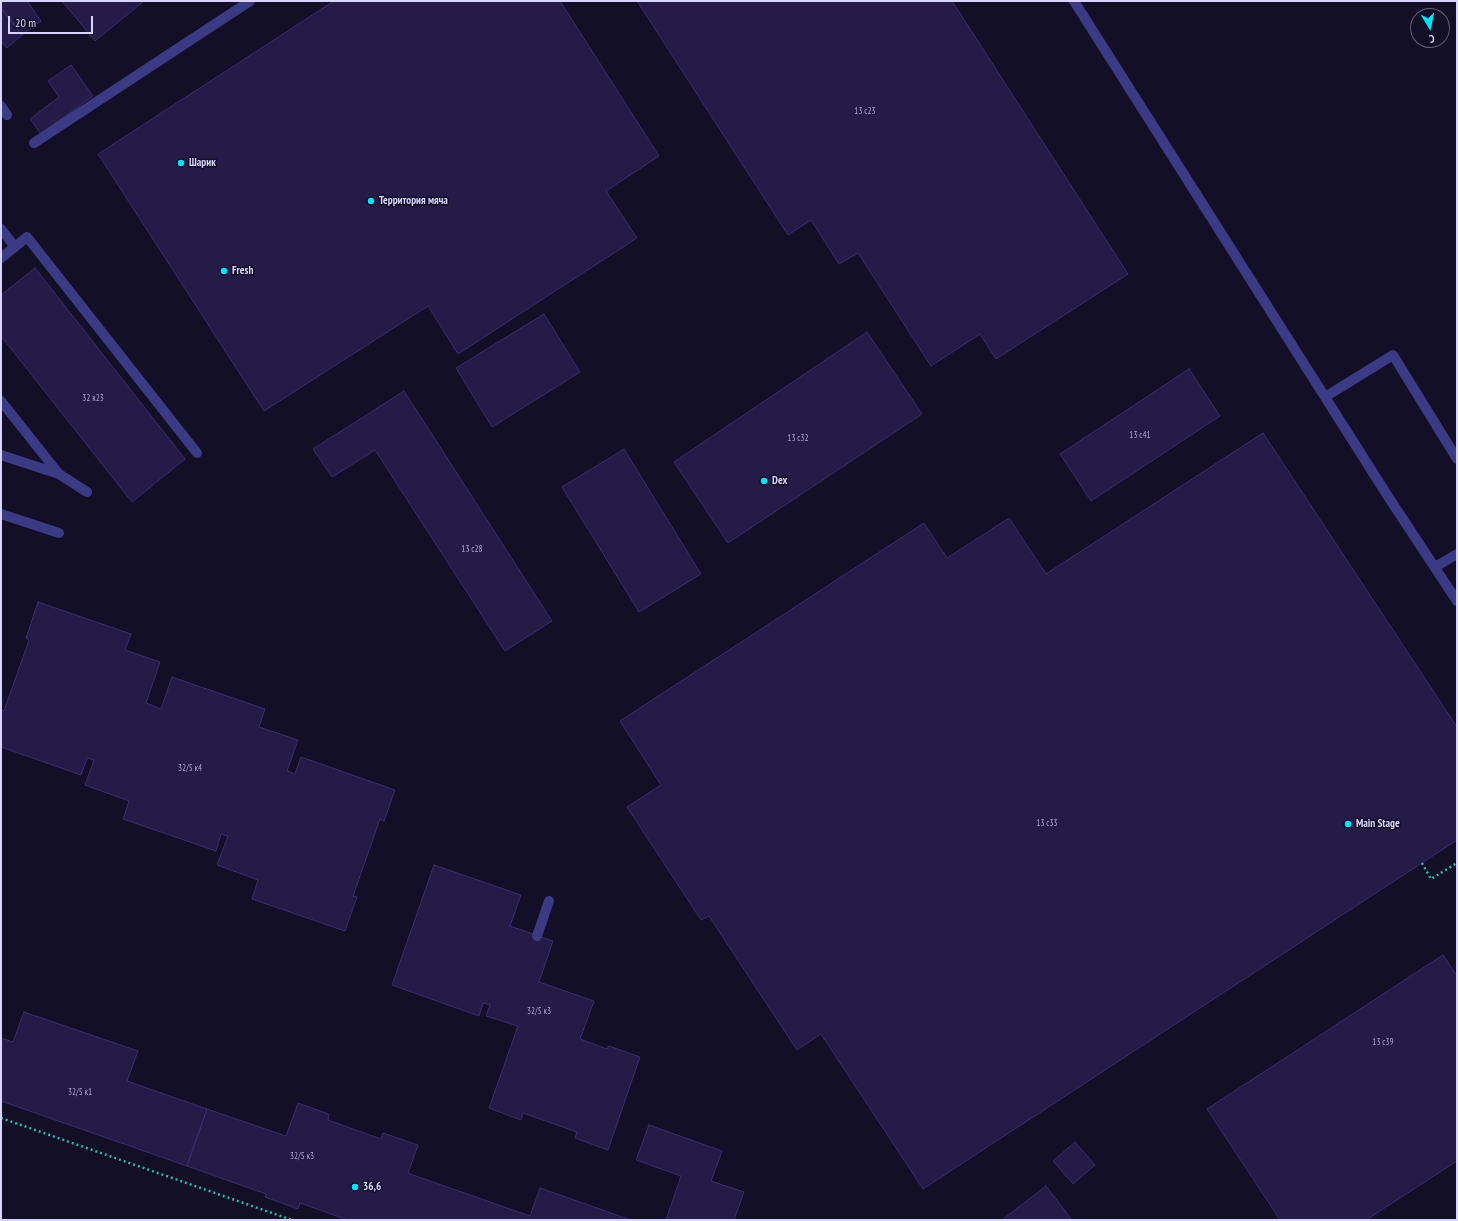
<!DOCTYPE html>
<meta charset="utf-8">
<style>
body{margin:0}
#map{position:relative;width:1458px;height:1221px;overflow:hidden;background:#130f26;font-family:"PT Sans Narrow",sans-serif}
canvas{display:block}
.frame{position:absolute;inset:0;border:2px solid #d9d4ff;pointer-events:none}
.north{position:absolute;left:1410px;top:8px;width:40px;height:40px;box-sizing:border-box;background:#130f26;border:1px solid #625e7d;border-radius:50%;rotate:170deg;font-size:11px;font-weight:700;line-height:16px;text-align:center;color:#d9d4ff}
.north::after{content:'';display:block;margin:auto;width:14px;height:18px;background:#00e5ff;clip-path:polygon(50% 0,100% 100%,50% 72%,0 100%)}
.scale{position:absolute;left:8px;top:16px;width:85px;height:18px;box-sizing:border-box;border:2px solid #d9d4ff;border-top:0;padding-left:5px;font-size:12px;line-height:14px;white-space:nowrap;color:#d9d4ff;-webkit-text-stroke:3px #130f26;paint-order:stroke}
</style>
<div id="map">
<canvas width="1458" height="1221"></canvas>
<div class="frame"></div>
<div class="north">С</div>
<div class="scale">20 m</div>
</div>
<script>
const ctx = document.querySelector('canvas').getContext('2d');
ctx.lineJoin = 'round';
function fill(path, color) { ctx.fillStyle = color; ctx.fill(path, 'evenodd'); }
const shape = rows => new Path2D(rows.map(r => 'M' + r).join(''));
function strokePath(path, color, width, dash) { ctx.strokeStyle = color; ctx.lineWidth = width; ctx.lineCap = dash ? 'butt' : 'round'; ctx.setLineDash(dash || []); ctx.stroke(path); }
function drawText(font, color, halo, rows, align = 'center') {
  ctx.font = font + ' "PT Sans Narrow",sans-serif'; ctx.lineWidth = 3; ctx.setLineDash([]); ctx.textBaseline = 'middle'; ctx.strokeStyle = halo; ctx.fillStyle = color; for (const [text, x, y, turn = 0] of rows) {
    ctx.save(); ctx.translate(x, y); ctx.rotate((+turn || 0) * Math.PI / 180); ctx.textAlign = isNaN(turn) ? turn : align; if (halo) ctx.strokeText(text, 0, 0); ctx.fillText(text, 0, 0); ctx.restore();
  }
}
const building = shape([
 [1,1,27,1,41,21,22,35,1,8,1,1],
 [62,1,144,1,95,41,62,1],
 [334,1,560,1,659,156,606,191,637,238,458,354,428,306,264,411,98,154,334,1],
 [637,1,952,1,1128,274,996,359,980,334,931,366,858,253,839,264,811,220,788,235,637,1],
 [1,8,22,35,7,48,1,41,1,8],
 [71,65,93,96,41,134,30,119,59,97,48,81,71,65],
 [35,268,185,459,132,502,1,336,1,295,35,268],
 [544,314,580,372,492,427,456,368,544,314],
 [867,332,922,414,728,543,674,462,867,332],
 [1189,369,1220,416,1091,501,1060,454,1189,369],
 [404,391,552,621,505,651,375,450,332,477,313,449,404,391],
 [1263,433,1457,727,1457,840,923,1189,821,1034,797,1050,709,916,701,920,627,807,661,785,620,721,924,523,947,558,1009,518,1046,574,1263,433],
 [624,449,701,574,639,612,562,487,624,449],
 [38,602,131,634,125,650,160,662,146,703,161,709,172,677,265,709,259,727,298,740,287,771,295,774,301,757,395,790,384,821,380,819,353,896,357,897,345,931,252,899,258,880,217,865,228,836,221,834,216,851,123,819,129,801,85,785,94,760,87,758,81,775,1,747,1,710,4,711,29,640,26,638,38,602],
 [434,865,521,895,510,926,553,941,539,982,594,1001,580,1039,607,1049,609,1046,640,1057,608,1150,575,1138,577,1132,523,1113,521,1120,489,1108,518,1026,486,1016,490,1005,483,1003,479,1016,392,985,434,865],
 [1443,955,1457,976,1457,1161,1366,1220,1280,1220,1207,1109,1443,955],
 [24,1012,138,1051,127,1081,207,1109,187,1166,1,1101,1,1038,13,1042,24,1012],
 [298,1103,329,1114,328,1120,381,1139,383,1133,418,1145,408,1173,413,1175,530,1216,540,1188,631,1220,348,1220,300,1203,298,1209,265,1197,266,1194,187,1166,207,1109,286,1136,298,1103],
 [649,1125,722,1151,711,1181,744,1192,734,1220,666,1220,681,1176,636,1160,649,1125],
 [1075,1142,1095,1165,1073,1184,1053,1161,1075,1142],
 [1046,1186,1072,1220,1002,1220,1046,1186]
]);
fill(building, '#241b47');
strokePath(building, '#3b2d73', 1);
strokePath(shape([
 [1422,863,1431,879,1457,863],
 [1,1118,292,1220]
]), '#2fb8b0', 2.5, [2, 3]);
strokePath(shape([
 [1074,1,1389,498,1457,601],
 [1,106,7,115],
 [34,143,250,1],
 [1,229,15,247],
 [1,258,27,237,197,453],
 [1325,397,1393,355,1457,459],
 [1,401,59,474],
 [1,455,59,474,87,492],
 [1,514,59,533],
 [1435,567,1457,554],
 [537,936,549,901]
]), '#3d3a85', 10);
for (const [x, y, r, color] of [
 [181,163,4,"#00e5ff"],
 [371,201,4,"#00e5ff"],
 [224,271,4,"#00e5ff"],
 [764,481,4,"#00e5ff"],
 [1348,824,4,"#00e5ff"],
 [355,1187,4,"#00e5ff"]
]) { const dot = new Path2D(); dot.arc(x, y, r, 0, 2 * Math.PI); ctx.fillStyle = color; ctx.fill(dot); strokePath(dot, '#130f26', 1.5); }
drawText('9px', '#aca6d1', null, [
 ["13 с23",865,111],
 ["32 к23",93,398],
 ["13 с41",1140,435],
 ["13 с32",798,438],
 ["13 с28",472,549],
 ["32/5 к4",190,768],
 ["13 с33",1047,823],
 ["32/5 к3",539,1011],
 ["13 с39",1383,1042],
 ["32/5 к1",80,1092],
 ["32/5 к3",302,1156]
]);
drawText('bold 11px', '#d9d4ff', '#130f26', [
 ["Шарик",189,163],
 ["Территория мяча",379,201],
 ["Fresh",232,271],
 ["Dex",772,481],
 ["Main Stage",1356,824],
 ["36,6",363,1187]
], 'left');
</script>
